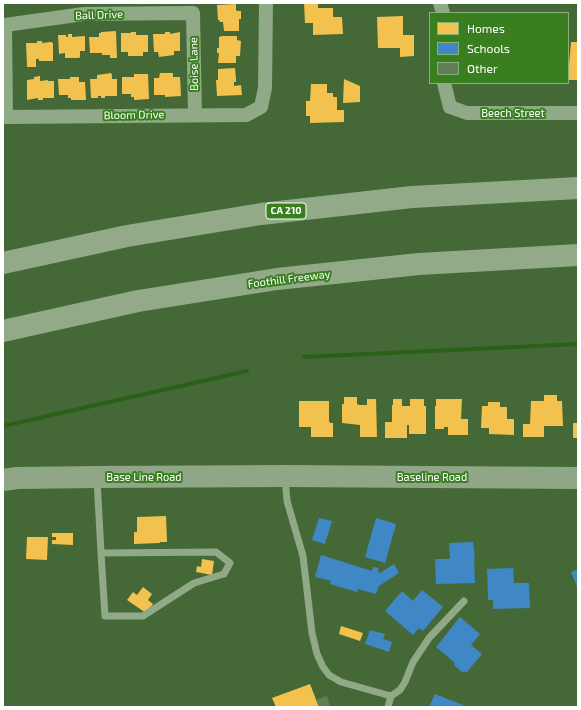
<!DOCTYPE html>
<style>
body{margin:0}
#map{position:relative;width:581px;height:710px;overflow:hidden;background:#446936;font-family:"Exo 2",sans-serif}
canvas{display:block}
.frame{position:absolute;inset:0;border:4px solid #fff;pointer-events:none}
.legend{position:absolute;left:429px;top:12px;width:140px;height:72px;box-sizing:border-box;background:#397f20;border:1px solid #88b279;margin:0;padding:5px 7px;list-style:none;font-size:12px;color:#fff}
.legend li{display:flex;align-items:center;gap:8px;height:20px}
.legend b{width:20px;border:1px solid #88b279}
</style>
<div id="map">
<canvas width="581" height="710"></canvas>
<div class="frame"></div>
<ul class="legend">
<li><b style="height:11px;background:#f2c14e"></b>Homes</li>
<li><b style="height:11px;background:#3f88c5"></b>Schools</li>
<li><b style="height:11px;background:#617f57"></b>Other</li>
</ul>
</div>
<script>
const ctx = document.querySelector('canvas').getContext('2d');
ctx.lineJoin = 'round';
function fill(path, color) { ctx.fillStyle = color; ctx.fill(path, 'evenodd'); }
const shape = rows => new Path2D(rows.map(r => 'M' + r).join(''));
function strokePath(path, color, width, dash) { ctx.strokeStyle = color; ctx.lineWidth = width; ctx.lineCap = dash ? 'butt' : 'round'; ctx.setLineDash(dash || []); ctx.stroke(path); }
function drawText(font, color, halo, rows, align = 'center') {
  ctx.font = font + ' "Exo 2",sans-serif'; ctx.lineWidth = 4; ctx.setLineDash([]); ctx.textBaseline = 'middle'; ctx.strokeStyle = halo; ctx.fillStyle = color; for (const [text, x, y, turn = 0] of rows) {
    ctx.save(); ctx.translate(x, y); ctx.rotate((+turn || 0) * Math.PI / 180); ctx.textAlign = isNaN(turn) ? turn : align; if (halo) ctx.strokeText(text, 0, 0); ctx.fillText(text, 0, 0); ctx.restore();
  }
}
fill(shape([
 [304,3,318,3,318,8,333,8,333,17,342,17,343,34,313,35,313,23,305,23],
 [236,4,236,10,237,11,241,11,241,19,239,19,239,31,224,31,223,22,220,22,219,20,218,20,217,5],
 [403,16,403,35,414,35,414,56,400,57,400,48,378,48,377,17],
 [116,31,117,58,110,58,110,55,102,55,102,53,90,53,89,37,99,37,99,33,101,33,101,32],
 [131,32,136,32,136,35,148,35,148,52,143,52,143,56,128,56,128,52,121,52,121,33,131,33],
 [165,32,170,32,170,34,180,32,180,51,174,51,174,55,159,57,158,52,154,52,153,34,165,34],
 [68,34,72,34,72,37,85,36,85,51,80,51,80,57,79,58,65,58,65,53,59,54,58,35,66,35,66,37,68,37],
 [222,36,237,36,237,40,241,41,240,56,236,56,236,63,218,63,219,53,217,53,217,48,219,48,219,37],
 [37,41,42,41,42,43,51,42,53,43,53,61,39,61,39,59,36,59,36,67,27,67,26,43,37,43],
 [571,42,578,42,578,80,568,80,568,65,569,65],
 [235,68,236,79,236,82,234,82,234,86,241,85,242,95,217,96,216,80,218,80,218,69],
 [111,73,112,75,112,79,117,79,117,96,105,96,105,98,101,98,101,96,98,96,98,98,91,98,90,79,97,79,97,75],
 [160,73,173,73,173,77,180,77,181,96,165,97,165,95,154,95,154,78,159,78],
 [134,74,148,74,149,99,134,100,134,97,131,97,131,94,122,94,122,77,134,77],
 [40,76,40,81,48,80,48,81,54,81,54,98,43,98,43,100,38,100,38,98,27,100,27,80,34,79,34,77],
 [70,77,79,77,79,82,85,82,86,100,71,100,71,98,68,98,68,95,59,95,58,79,70,79],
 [344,79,360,86,360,102,343,103],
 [311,84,327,84,327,93,333,93,333,97,337,97,337,110,344,110,344,122,310,123,310,116,306,116,306,101,310,101],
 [544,395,557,395,557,401,562,401,563,426,544,426,544,437,523,437,523,424,530,424,531,401,544,401],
 [344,397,357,397,357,404,359,405,367,405,367,399,376,399,377,437,360,437,360,425,342,423,342,404,344,404],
 [393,399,402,399,402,406,410,406,410,399,424,399,424,406,426,406,426,434,409,434,409,425,407,425,407,438,385,438,385,422,392,422,392,405,393,405],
 [436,399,462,399,461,419,468,419,468,435,448,435,448,427,444,427,444,429,435,429,435,406,436,406],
 [299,401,329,401,329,421,330,423,333,423,333,437,311,437,311,427,299,427],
 [488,402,500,402,500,407,507,407,507,419,514,419,514,435,489,434,489,428,481,428,482,406,488,406],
 [573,423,578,423,578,438,573,438],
 [166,516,167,542,160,542,160,543,134,544,134,532,137,532,137,517],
 [52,533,73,533,73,545,52,544,52,540,56,540,56,537,52,537],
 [27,537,48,537,47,560,26,559],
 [202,559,214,561,212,575,196,572,197,566,201,567],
 [143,587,152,594,148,600,153,604,146,613,127,600,133,592,137,595],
 [341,626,363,633,360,641,339,634],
 [310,684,319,707,276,707,272,698]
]), '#f2c14e');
fill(shape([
 [319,518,332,521,325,544,312,540],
 [376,518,396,524,385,563,365,557],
 [473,542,475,557,474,557,475,583,436,584,435,559,450,559,449,543],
 [321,555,372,571,373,567,379,568,378,572,380,573,394,564,399,573,379,586,376,594,358,589,357,592,330,584,331,581,315,577],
 [513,568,514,583,529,583,530,608,493,609,493,600,488,600,487,569],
 [578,569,578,589,571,572],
 [422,590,443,607,423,631,419,628,413,635,385,611,402,591,413,601],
 [460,617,480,634,471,645,482,654,466,673,464,671,463,673,454,665,455,663,436,647],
 [370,630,385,634,383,639,392,642,389,652,365,644],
 [435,694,468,707,429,707]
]), '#3f88c5');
strokePath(shape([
 [304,357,578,344],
 [3,426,247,371]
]), '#2b6018', 4);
fill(shape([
 [327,696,330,707,319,707,316,700]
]), '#617f57');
strokePath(shape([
 [285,477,287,501,303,556,312,633,317,654,323,667,329,675,341,682,391,696],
 [97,479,101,553,105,616,143,616,194,583,224,574,230,563,216,552,101,553],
 [388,707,391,696,400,690,405,682,413,662,429,638,464,601]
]), '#90aa87', 7);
strokePath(shape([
 [440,3,443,13],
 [444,83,450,107,467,113,578,113],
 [195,115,193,13,84,14,5,25,6,117,246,115,261,107,265,88,266,3]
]), '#90aa87', 14);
strokePath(shape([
 [3,480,17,478,97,477,285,476,578,478]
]), '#8fa786', 22);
strokePath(shape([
 [3,263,127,236,261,214,412,197,578,188],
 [3,331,138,301,277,279,419,264,578,255]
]), '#93aa89', 22);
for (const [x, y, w] of [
 [286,211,40]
]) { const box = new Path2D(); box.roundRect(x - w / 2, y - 8, w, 16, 3); ctx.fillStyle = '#397f20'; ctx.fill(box); strokePath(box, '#fff', 1); }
drawText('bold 10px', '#fff', null, [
 ["CA 210",286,211]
]);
drawText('11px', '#fff', '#397f20', [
 ["Ball Drive",99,15,-2],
 ["Boise Lane",194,64,-91],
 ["Beech Street",513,113],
 ["Bloom Drive",134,115,-1],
 ["Foothill Freeway",289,279,-7],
 ["Base Line Road",144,477],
 ["Baseline Road",432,477]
]);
</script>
